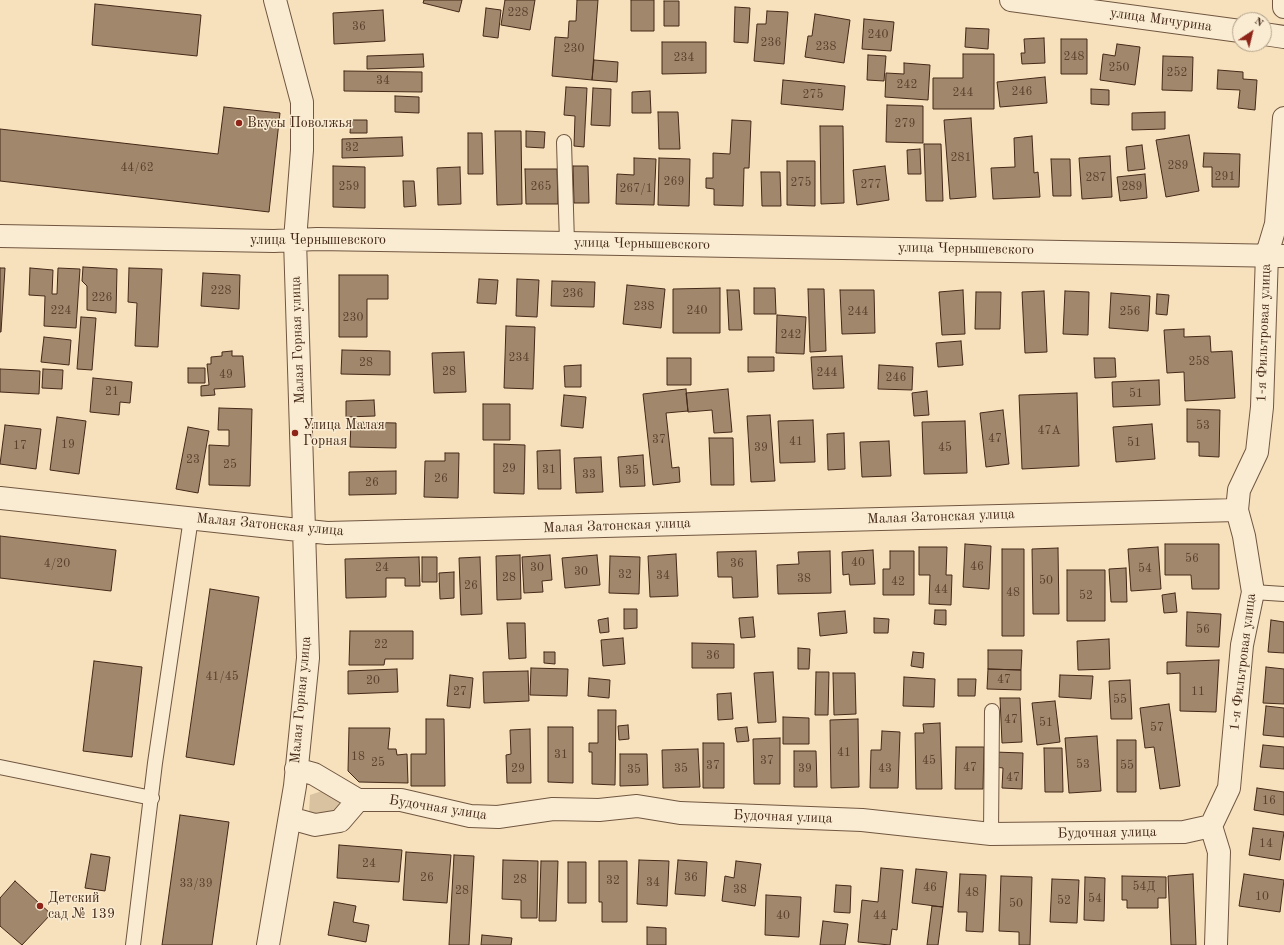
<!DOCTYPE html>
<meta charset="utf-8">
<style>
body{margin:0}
#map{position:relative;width:1284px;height:945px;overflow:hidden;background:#f6e1bc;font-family:"Old Standard TT",serif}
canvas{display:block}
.north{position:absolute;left:1232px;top:12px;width:40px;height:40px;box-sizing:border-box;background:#f9ecd3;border:1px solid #b19e88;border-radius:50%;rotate:35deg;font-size:11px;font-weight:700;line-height:16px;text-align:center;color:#452817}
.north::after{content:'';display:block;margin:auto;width:14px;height:18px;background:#8f2418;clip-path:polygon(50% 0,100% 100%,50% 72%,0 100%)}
</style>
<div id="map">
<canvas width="1284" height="945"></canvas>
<div class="north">N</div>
</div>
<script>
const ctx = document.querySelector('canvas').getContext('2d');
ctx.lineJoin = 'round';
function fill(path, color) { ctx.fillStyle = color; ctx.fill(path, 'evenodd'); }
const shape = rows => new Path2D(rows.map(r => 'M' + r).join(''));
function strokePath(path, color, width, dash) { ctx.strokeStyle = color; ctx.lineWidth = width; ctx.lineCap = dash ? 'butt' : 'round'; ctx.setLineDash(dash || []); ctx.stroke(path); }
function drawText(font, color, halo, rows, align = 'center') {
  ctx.font = font + ' "Old Standard TT",serif'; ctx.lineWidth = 3; ctx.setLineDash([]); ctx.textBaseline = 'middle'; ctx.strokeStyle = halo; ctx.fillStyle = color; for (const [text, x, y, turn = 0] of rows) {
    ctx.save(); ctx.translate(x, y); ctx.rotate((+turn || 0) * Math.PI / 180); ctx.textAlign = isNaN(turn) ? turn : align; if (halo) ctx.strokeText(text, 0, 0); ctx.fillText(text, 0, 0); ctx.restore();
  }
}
fill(shape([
 [322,791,335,795,340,804,338,813,331,818,309,813,310,795]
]), '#d8c2a0');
const building = shape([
 [424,0,462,0,459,12,423,3,424,0],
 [505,0,535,0,530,30,501,25,505,0],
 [577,0,598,0,592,80,552,76,555,37,568,38,569,21,576,21,577,0],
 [631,0,654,0,654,31,631,31,631,0],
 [664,1,679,1,679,26,664,26,664,1],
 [95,4,201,15,197,56,92,45,95,4],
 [735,7,750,8,748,43,734,42,735,7],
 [486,8,501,10,498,38,483,36,486,8],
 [383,10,385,41,334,44,333,13,383,10],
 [767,11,788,12,784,64,754,61,757,24,766,24,767,11],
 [815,14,850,20,844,63,805,57,808,36,812,36,815,14],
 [864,19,894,22,891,51,862,49,864,19],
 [966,28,989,29,988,49,965,47,966,28],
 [1044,38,1045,63,1022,64,1021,53,1025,53,1024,39,1044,38],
 [1061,39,1087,39,1087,74,1061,74,1061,39],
 [662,42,706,42,706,73,662,74,662,42],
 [1117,44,1140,47,1135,85,1100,80,1103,54,1115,56,1117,44],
 [423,54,424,67,367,69,367,56,423,54],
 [963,54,994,54,994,109,933,109,933,78,963,78,963,54],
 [868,55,886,56,884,81,867,80,868,55],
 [1163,56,1193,57,1192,91,1162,90,1163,56],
 [594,60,618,62,617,82,592,80,594,60],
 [904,63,930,65,928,100,885,97,886,73,904,74,904,63],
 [1218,70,1243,72,1243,79,1257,80,1255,110,1238,108,1240,90,1217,89,1218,70],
 [344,71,422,72,422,92,344,91,344,71],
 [1045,77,1047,103,1000,107,997,82,1045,77],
 [783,80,845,86,843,110,781,104,783,80],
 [566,87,587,88,584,147,574,146,575,116,564,115,566,87],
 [593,88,611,89,610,126,591,125,593,88],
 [1091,89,1109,90,1109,105,1091,104,1091,89],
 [650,91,651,113,632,113,632,92,650,91],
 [395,96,419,97,419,113,395,112,395,96],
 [887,105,923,106,923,143,886,142,887,105],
 [224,107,280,113,269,212,0,181,0,129,218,154,224,107],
 [658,112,678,112,680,149,659,149,658,112],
 [1165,112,1165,129,1132,130,1132,113,1165,112],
 [971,118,976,197,950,199,944,120,971,118],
 [351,120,367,120,367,133,350,133,351,120],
 [732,120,751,121,749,168,744,168,743,206,714,205,714,189,706,188,706,178,713,178,713,153,730,154,732,120],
 [820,126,843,126,844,203,821,204,820,126],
 [495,131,521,131,522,204,497,205,495,131],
 [526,131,545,132,544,148,526,147,526,131],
 [468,133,482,133,483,174,468,174,468,133],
 [1189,135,1199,191,1166,197,1156,140,1189,135],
 [1032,136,1034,173,1038,172,1040,197,993,199,991,168,1015,167,1014,138,1032,136],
 [402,137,403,156,342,158,342,139,402,137],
 [924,144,941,144,943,201,926,201,924,144],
 [1142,145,1145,169,1128,171,1126,147,1142,145],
 [920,149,921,174,908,174,907,150,920,149],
 [1204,153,1240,154,1239,187,1212,187,1212,167,1203,167,1204,153],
 [1110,156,1112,197,1082,199,1079,158,1110,156],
 [634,158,656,159,654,205,616,204,617,174,634,175,634,158],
 [659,158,690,159,689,206,658,205,659,158],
 [1051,159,1070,159,1071,196,1053,196,1051,159],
 [787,161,815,161,815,206,787,205,787,161],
 [333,166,365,167,365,208,333,207,333,166],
 [573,166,588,166,589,203,574,203,573,166],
 [885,166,889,200,857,205,853,170,885,166],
 [460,167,461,204,438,205,437,168,460,167],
 [525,169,557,169,558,204,526,204,525,169],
 [761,172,780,172,781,206,762,206,761,172],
 [1145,174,1147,198,1120,201,1117,177,1145,174],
 [403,181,414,181,416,206,404,207,403,181],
 [83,267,117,269,116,313,87,310,87,286,82,281,83,267],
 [0,268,5,268,1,332,0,332,0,268],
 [30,268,53,270,52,294,57,294,58,268,80,269,76,328,44,326,45,296,29,295,30,268],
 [129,268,162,269,158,347,135,346,137,303,128,302,129,268],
 [203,273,240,275,239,309,201,306,203,273],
 [339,275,388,275,388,299,367,299,367,337,339,337,339,275],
 [479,279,498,280,496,304,477,303,479,279],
 [517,279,539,280,537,317,516,316,517,279],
 [552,281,595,282,594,307,551,306,552,281],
 [627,285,665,289,661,328,623,324,627,285],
 [720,288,720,333,673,333,673,289,720,288],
 [754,288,775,288,776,314,754,314,754,288],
 [808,289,824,289,826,351,810,352,808,289],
 [727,290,739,290,742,330,729,330,727,290],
 [840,290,874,290,875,333,842,334,840,290],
 [963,290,965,334,942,335,939,292,963,290],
 [1044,291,1047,352,1025,353,1022,292,1044,291],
 [1065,291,1089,292,1088,335,1063,334,1065,291],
 [976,292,1001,292,1000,329,975,329,976,292],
 [1111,293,1150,296,1148,331,1109,328,1111,293],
 [1157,294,1169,295,1167,315,1156,314,1157,294],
 [777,315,806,317,804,354,776,353,777,315],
 [81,317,96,318,92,370,77,369,81,317],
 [506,326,535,327,533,389,504,388,506,326],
 [1184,329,1184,337,1210,336,1211,352,1232,351,1235,398,1185,401,1184,372,1167,373,1164,330,1184,329],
 [44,337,71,340,69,365,41,362,44,337],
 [961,341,963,365,938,367,936,343,961,341],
 [342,350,390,351,390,375,341,374,342,350],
 [232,351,232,356,243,356,245,387,214,389,215,395,201,396,201,386,209,385,207,364,211,364,211,357,222,356,222,352,232,351],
 [464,352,466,392,434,393,432,353,464,352],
 [842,356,844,388,813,389,811,357,842,356],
 [748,357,774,357,774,371,748,372,748,357],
 [667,358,691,358,691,385,667,385,667,358],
 [1094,358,1115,358,1116,377,1095,378,1094,358],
 [581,365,581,387,565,387,564,366,581,365],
 [879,365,913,367,912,390,878,389,879,365],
 [188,368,205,368,205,383,188,383,188,368],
 [0,369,40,371,39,394,0,392,0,369],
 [43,369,63,370,62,389,42,388,43,369],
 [93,378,132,382,130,403,120,402,119,415,90,412,93,378],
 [1159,380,1160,405,1113,407,1112,382,1159,380],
 [686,389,688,411,666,413,672,468,679,467,680,482,653,485,643,394,686,389],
 [728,389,732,432,714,433,712,410,688,412,686,393,728,389],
 [927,391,929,415,914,416,912,393,927,391],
 [1077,393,1079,466,1022,469,1019,395,1077,393],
 [564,395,586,397,583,428,561,426,564,395],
 [374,400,375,416,346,417,346,401,374,400],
 [483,404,510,404,510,440,483,440,483,404],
 [219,408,252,409,250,486,209,485,209,445,229,446,229,430,218,430,219,408],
 [1187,409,1220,410,1219,457,1199,456,1199,442,1187,442,1187,409],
 [1003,410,1009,464,986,467,980,413,1003,410],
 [770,415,775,481,751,482,747,416,770,415],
 [57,417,86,421,79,474,50,470,57,417],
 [813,420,815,462,780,463,778,421,813,420],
 [965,421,967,473,924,474,922,422,965,421],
 [351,422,396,423,396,448,350,447,351,422],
 [1152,424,1155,459,1116,462,1113,427,1152,424],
 [5,425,41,429,36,469,0,464,5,425],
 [188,427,209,431,198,493,176,489,188,427],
 [844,433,845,469,828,470,827,434,844,433],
 [709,438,733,438,734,485,711,485,709,438],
 [889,441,891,476,862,477,860,442,889,441],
 [494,444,525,445,524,494,494,493,494,444],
 [560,450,561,489,538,489,537,451,560,450],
 [445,453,459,453,458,498,424,497,425,461,445,461,445,453],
 [643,455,645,486,620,487,618,457,643,455],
 [601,457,603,492,576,493,574,458,601,457],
 [396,471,396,494,349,495,349,472,396,471],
 [0,536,116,550,111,591,0,578,0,536],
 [965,544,991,546,989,589,963,587,965,544],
 [1165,544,1219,544,1219,589,1192,589,1191,575,1165,575,1165,544],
 [919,547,947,547,946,575,952,575,951,605,929,604,930,575,919,575,919,547],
 [1158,547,1161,589,1131,591,1128,549,1158,547],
 [1058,548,1059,614,1033,614,1032,549,1058,548],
 [1002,549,1024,549,1024,636,1002,636,1002,549],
 [873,550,875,584,850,585,849,574,843,575,842,552,873,550],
 [756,551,758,597,733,598,732,577,718,577,717,552,756,551],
 [830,551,831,593,778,594,777,565,799,564,798,552,830,551],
 [890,551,914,551,914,595,883,595,883,569,890,569,890,551],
 [676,554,678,596,650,597,648,556,676,554],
 [520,555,521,599,497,600,496,556,520,555],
 [550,555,552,580,542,581,543,592,524,593,522,557,550,555],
 [597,555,600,585,565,588,562,558,597,555],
 [610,556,640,557,639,594,609,593,610,556],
 [419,557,420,586,405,586,405,578,386,578,386,597,346,598,345,559,419,557],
 [422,557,437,557,437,582,422,582,422,557],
 [480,557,482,614,461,615,459,558,480,557],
 [1126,568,1127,602,1111,602,1109,569,1126,568],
 [1067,570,1105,570,1105,621,1067,621,1067,570],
 [454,572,454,598,440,599,439,573,454,572],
 [210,589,259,597,234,765,186,757,210,589],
 [1175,593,1177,612,1164,613,1162,595,1175,593],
 [624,609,637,609,637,628,624,629,624,609],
 [935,610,946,610,946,625,934,624,935,610],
 [845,611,847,633,820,636,818,613,845,611],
 [1187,612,1221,614,1219,647,1186,646,1187,612],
 [753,617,755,637,741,638,739,618,753,617],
 [608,618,609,632,600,633,598,620,608,618],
 [874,618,889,619,888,633,874,633,874,618],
 [1271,620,1284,622,1284,653,1268,652,1271,620],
 [507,623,525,623,526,658,509,659,507,623],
 [350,631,413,631,413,659,385,659,384,665,349,665,350,631],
 [623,638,625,664,603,666,601,640,623,638],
 [1109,639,1110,669,1078,670,1077,641,1109,639],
 [692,643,734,644,734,668,692,668,692,643],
 [798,648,810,649,809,669,798,669,798,648],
 [988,650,1022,650,1021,670,988,669,988,650],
 [544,652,555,652,555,664,544,663,544,652],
 [913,652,924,653,923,668,911,666,913,652],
 [1219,660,1216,712,1180,711,1180,673,1167,674,1167,662,1219,660],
 [94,661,142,667,132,757,83,751,94,661],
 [1266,667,1284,669,1284,704,1263,703,1266,667],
 [531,668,568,669,567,696,530,695,531,668],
 [397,669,398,692,348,694,348,671,397,669],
 [988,669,1021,670,1021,690,987,689,988,669],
 [528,671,529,701,484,703,483,672,528,671],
 [773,672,776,722,758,723,754,673,773,672],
 [816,672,829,672,828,715,815,715,816,672],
 [833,673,855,673,856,714,834,715,833,673],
 [450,675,473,678,470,708,447,706,450,675],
 [1060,675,1093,676,1091,699,1059,697,1060,675],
 [904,677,935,679,934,707,903,706,904,677],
 [589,678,610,680,609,698,588,696,589,678],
 [958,679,976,679,975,696,958,696,958,679],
 [1130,680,1132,719,1111,719,1109,681,1130,680],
 [731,693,733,719,718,720,717,694,731,693],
 [1000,698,1020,698,1022,742,1002,743,1000,698],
 [1055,701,1060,742,1037,745,1032,703,1055,701],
 [1169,704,1180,786,1160,789,1154,747,1145,748,1140,708,1169,704],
 [1266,706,1284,708,1284,737,1263,735,1266,706],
 [598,710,616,710,615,785,592,784,592,752,589,752,589,743,598,743,598,710],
 [783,717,809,718,809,744,783,744,783,717],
 [426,719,444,719,445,786,411,786,411,754,426,754,426,719],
 [858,719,859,787,831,788,830,720,858,719],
 [940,723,942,789,916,789,915,733,924,733,923,724,940,723],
 [628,725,629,739,619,740,618,726,628,725],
 [548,727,573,727,573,783,548,782,548,727],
 [747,727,749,741,737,742,735,728,747,727],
 [349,728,390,728,388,749,396,749,397,755,407,754,408,783,359,782,348,771,349,728],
 [530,729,531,783,507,783,506,755,511,754,510,730,530,729],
 [882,731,900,732,898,788,870,788,871,750,881,750,882,731],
 [1097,736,1101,791,1069,793,1065,738,1097,736],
 [780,738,780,784,754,784,753,739,780,738],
 [1117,740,1136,740,1136,792,1117,792,1117,740],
 [703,743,724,743,724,788,703,788,703,743],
 [1263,745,1284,747,1284,769,1260,767,1263,745],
 [956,747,984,747,983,789,955,789,956,747],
 [1044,748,1062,748,1063,792,1045,792,1044,748],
 [698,749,700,787,663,788,662,750,698,749],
 [794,751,816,751,817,787,794,787,794,751],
 [994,752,1023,753,1022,789,1002,788,1003,768,994,767,994,752],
 [620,754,647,754,648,785,620,786,620,754],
 [1257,788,1284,792,1284,815,1254,810,1257,788],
 [180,815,229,822,212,945,162,945,180,815],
 [1253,828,1284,832,1280,860,1249,855,1253,828],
 [339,845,402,850,399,882,337,878,339,845],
 [406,852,451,855,447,903,403,900,406,852],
 [91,854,110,857,105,891,85,888,91,854],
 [454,855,474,856,469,945,449,945,454,855],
 [503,860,538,861,537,918,521,918,521,900,502,899,503,860],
 [639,860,669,861,667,906,637,904,639,860],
 [678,860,707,862,705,896,675,894,678,860],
 [541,861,558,861,556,921,539,921,541,861],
 [599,861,627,861,627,922,602,922,602,902,599,902,599,861],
 [736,861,761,864,755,906,722,901,725,876,734,878,736,861],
 [568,862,586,862,586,903,568,903,568,862],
 [881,868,903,870,897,930,892,929,890,945,858,942,862,900,878,902,881,868],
 [916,869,947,872,943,907,912,903,916,869],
 [960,874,986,875,983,932,966,931,967,912,958,912,960,874],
 [1193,874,1196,945,1171,945,1168,876,1193,874],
 [1244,874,1284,880,1280,912,1239,906,1244,874],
 [1001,876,1032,877,1030,945,1019,945,1019,932,999,931,1001,876],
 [1122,876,1166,877,1166,898,1158,898,1158,908,1127,908,1127,900,1122,900,1122,876],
 [1085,877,1105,878,1104,921,1084,920,1085,877],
 [1052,879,1079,880,1077,923,1050,922,1052,879],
 [15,881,51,914,22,945,0,926,0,898,15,881],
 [836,885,851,886,850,913,834,912,836,885],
 [766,895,801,897,799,937,765,935,766,895],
 [334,902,356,906,353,922,369,925,366,942,328,935,334,902],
 [932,906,943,907,938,945,927,945,932,906],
 [823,921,848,924,845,945,820,945,823,921],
 [647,927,666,928,666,945,647,945,647,927],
 [482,935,512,938,511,945,481,945,482,935]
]);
fill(building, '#a1886d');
strokePath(building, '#452817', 1);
const service = shape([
 [564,142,567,243],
 [1253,592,1284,594],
 [0,767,152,798],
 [991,834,992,711],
 [133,945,155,763,191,518]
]);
const minor = shape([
 [1011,0,1240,31],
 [1284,0,1284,7],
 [1264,34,1284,37],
 [0,236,274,241,317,239,567,243,1284,256],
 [0,498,327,533,1237,510],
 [296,769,314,774,358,800],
 [290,818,315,825,340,821,358,800,401,800,470,816,498,817,553,809,599,810,637,806,680,813,862,820,991,834,1184,832,1211,826],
 [268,945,295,786,308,658,295,240,302,150,302,102,275,0],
 [1216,945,1219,852,1211,826,1229,788,1242,645,1253,592,1244,536,1237,510,1239,490,1257,452,1262,407,1267,254,1276,224,1284,118]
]);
strokePath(service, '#715640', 16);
strokePath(minor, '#715640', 24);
strokePath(service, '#f9ecd3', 14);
strokePath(minor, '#f9ecd3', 22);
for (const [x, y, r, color] of [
 [239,123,4,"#8f2418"],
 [295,433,4,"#8f2418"],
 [40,906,4,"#8f2418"]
]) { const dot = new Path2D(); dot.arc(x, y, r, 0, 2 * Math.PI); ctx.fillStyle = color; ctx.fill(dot); strokePath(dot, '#f9ecd3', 1.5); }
drawText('12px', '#5c402c', null, [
 ["228",518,13],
 ["36",359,27],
 ["240",878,35],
 ["236",771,43],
 ["238",826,47],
 ["230",574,49],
 ["248",1074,57],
 ["234",684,58],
 ["250",1119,68],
 ["252",1177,73],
 ["34",383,81],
 ["242",907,85],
 ["246",1022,92],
 ["244",963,93],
 ["275",813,95],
 ["279",905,124],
 ["32",352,148],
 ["281",961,158],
 ["289",1178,166],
 ["44/62",137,168],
 ["291",1225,177],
 ["287",1096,178],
 ["269",674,182],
 ["275",801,183],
 ["277",871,185],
 ["259",349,187],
 ["265",541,187],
 ["289",1132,187],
 ["267/1",636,189],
 ["228",221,291],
 ["236",573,294],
 ["226",102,298],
 ["238",644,307],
 ["224",61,311],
 ["240",697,311],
 ["244",858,312],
 ["256",1130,312],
 ["230",353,318],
 ["242",791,335],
 ["234",519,358],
 ["258",1199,362],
 ["28",366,363],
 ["28",449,372],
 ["244",827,373],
 ["49",226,375],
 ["246",896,378],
 ["21",112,392],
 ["51",1136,394],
 ["53",1203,426],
 ["47А",1049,431],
 ["47",995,439],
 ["37",659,440],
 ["41",796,442],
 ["51",1134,443],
 ["19",68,445],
 ["17",20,446],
 ["39",761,448],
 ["45",945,448],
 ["23",193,460],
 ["25",230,465],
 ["29",509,469],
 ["31",549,470],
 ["35",632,471],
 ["33",589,475],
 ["26",441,479],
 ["26",372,483],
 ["56",1192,559],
 ["40",858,563],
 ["4/20",57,564],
 ["36",737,564],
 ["46",977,567],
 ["24",382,568],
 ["30",537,568],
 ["54",1145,569],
 ["30",581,572],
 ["32",625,575],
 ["34",663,576],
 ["28",509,578],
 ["38",804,579],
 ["50",1046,581],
 ["42",898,582],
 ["26",471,586],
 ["44",941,590],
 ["48",1013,593],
 ["52",1086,596],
 ["56",1203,630],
 ["22",381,645],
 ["36",713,656],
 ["41/45",222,677],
 ["47",1004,680],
 ["20",373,681],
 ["27",460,692],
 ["11",1198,692],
 ["55",1120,700],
 ["47",1011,720],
 ["51",1046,723],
 ["57",1157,728],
 ["41",844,753],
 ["31",561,755],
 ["18",358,757],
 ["37",767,761],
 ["45",929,761],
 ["25",378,763],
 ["53",1083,765],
 ["37",713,766],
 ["55",1127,766],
 ["47",970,768],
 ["29",518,769],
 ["35",681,769],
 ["39",805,769],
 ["43",885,769],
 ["35",634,770],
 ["47",1013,778],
 ["16",1269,801],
 ["14",1266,844],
 ["24",369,864],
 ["26",427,878],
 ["36",691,878],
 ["28",520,880],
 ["32",613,881],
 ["34",653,883],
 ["33/39",196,884],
 ["54Д",1144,887],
 ["46",930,888],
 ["38",740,890],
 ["28",462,891],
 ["48",972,893],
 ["10",1262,897],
 ["54",1095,899],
 ["52",1064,901],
 ["50",1016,904],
 ["40",783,916],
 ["44",880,916]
]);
drawText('14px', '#452817', '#f9ecd3', [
 ["улица Мичурина",1161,20,8],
 ["улица Чернышевского",318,240],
 ["улица Чернышевского",642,244,1],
 ["улица Чернышевского",966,249,1],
 ["1-я Фильтровая улица",1264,333,-88],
 ["Малая Горная улица",298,340,-92],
 ["Малая Затонская улица",941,517,-2],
 ["Малая Затонская улица",270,525,5],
 ["Малая Затонская улица",617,526,-2],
 ["1-я Фильтровая улица",1243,662,-83],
 ["Малая Горная улица",301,700,-85],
 ["Будочная улица",438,808,9],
 ["Будочная улица",783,817,2],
 ["Будочная улица",1107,833,-1]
]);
drawText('14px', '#452817', '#f9ecd3', [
 ["Вкусы Поволжья",247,123],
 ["Улица Малая",303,425],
 ["Горная",303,441],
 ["Детский",48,898],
 ["сад № 139",48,914]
], 'left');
</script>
